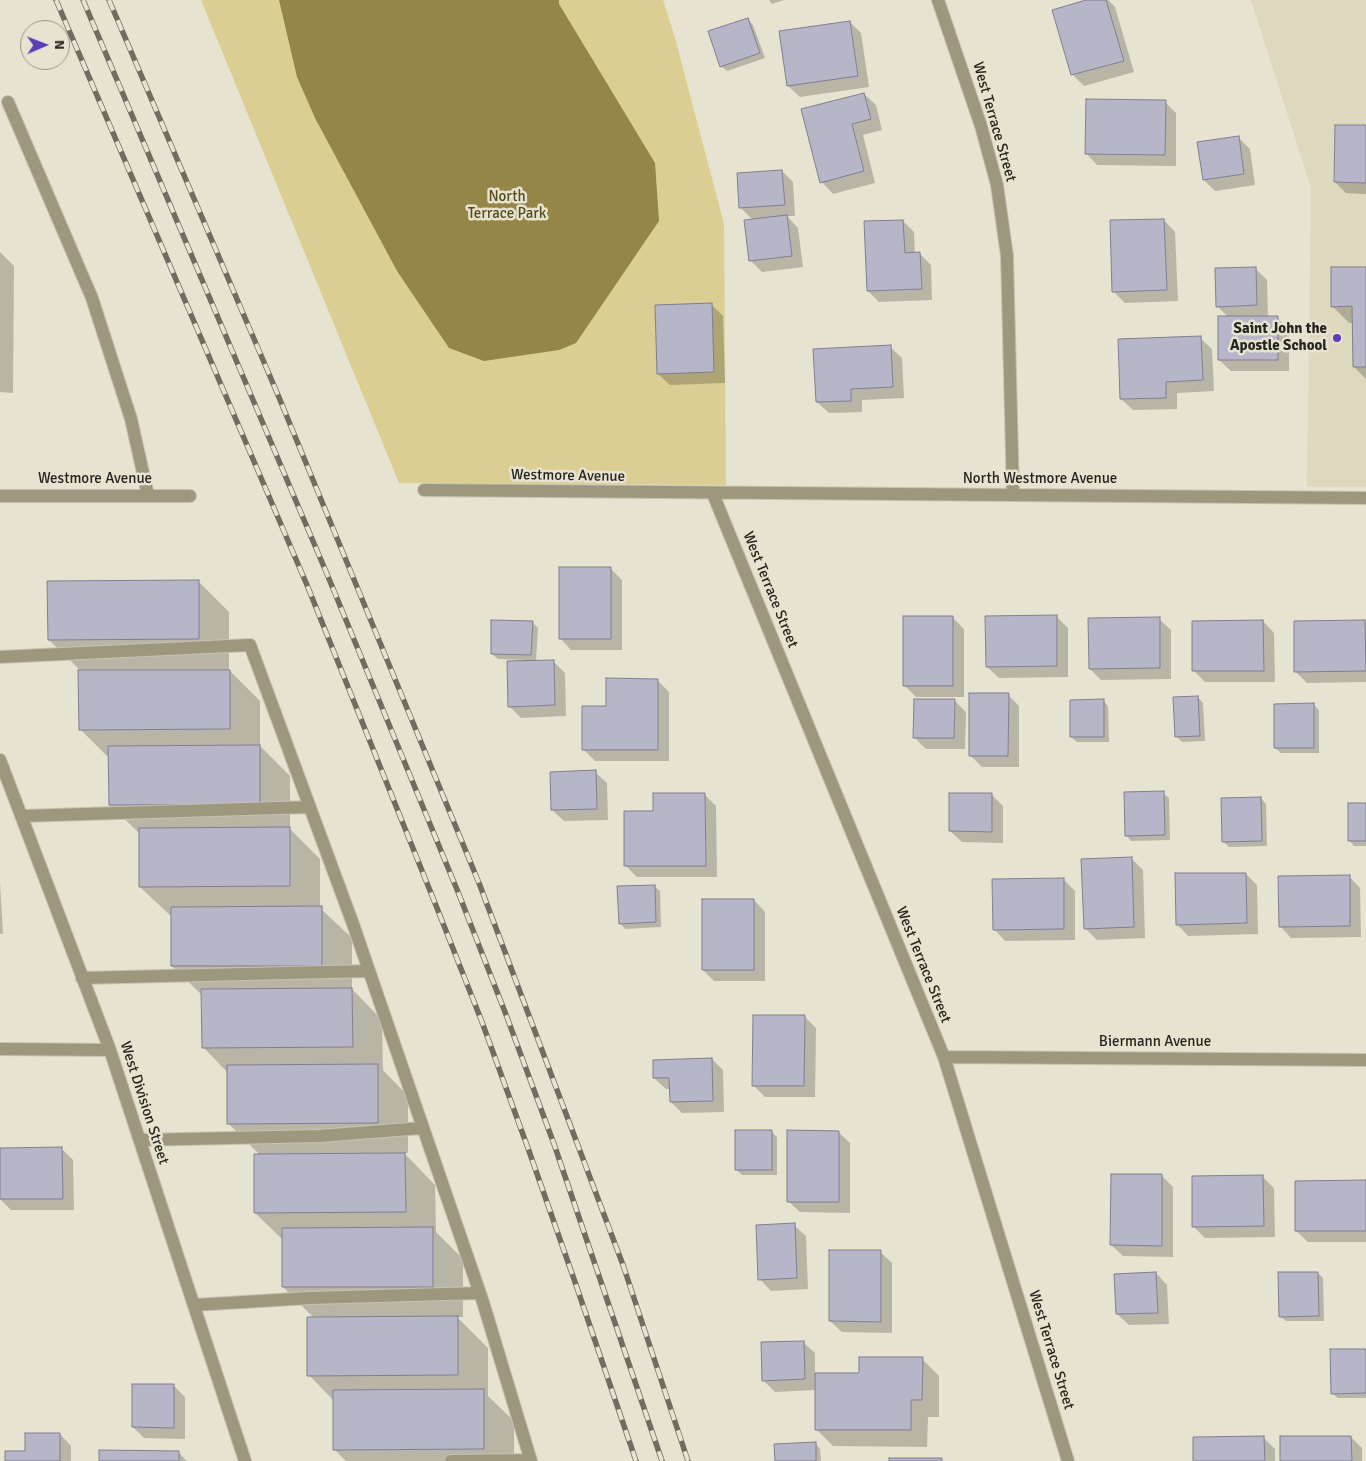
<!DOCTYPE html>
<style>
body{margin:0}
#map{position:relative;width:1366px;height:1461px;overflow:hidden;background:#e7e3d1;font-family:Signika,sans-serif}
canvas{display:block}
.north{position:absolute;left:20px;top:20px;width:50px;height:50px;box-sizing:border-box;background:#e7e3d1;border:1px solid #9a9789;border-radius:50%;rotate:89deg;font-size:14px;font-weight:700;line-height:20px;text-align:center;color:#26241e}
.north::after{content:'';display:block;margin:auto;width:18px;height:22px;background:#593fb7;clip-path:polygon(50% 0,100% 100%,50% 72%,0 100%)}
</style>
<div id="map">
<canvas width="1366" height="1461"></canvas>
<div class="north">N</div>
</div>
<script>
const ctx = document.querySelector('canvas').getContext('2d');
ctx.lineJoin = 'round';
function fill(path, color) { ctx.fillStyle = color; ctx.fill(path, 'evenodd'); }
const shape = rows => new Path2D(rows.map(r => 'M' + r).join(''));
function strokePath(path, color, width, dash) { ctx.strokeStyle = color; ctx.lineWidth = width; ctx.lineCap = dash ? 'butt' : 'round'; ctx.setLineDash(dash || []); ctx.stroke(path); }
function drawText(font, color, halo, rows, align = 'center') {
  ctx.font = font + ' Signika,sans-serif'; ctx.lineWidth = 5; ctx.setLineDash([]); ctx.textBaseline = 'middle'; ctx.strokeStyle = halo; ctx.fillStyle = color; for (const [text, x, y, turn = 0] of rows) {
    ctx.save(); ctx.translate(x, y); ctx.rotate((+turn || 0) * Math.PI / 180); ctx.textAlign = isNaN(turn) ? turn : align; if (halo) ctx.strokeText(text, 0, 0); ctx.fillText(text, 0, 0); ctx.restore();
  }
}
fill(shape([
 [1251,0,1366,0,1366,487,1307,487,1311,188]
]), '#ddd8be');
fill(shape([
 [201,0,663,0,675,38,724,224,726,485,399,483]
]), '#dace93');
fill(shape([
 [279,0,559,0,559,4,655,163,659,221,576,343,559,350,484,361,449,348,397,271,315,118,297,77]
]), '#938647');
fill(shape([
 [769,0,784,0,772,4],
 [1090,0,1108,0,1115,7,1134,72,1084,86,1073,75,1054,10],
 [748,19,753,25,765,58,727,71,721,66],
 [850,22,861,33,869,87,800,97,788,86,780,32],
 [864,94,876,105,882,130,863,135,875,183,833,194,822,182],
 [1165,102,1176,113,1176,166,1097,165,1086,153],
 [1366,126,1366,194,1346,193,1335,182],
 [1238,137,1250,149,1255,185,1215,191,1204,180],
 [782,171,793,182,795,216,787,216,798,228,803,267,762,272,751,261,753,220,740,207],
 [1164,220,1175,232,1178,301,1125,303,1113,291],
 [903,221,914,232,915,254,919,253,931,265,932,300,879,302,868,291],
 [0,252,14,266,13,393,0,392],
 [1255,268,1267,280,1268,318,1277,318,1289,329,1289,371,1231,371,1219,360,1229,318,1217,306],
 [1366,268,1366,379,1354,367,1353,323,1349,323,1332,306],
 [711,304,723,316,725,383,670,385,658,374],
 [1200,338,1212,349,1214,391,1177,393,1177,409,1133,410,1121,399],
 [890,347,902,358,904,398,862,400,862,412,829,413,817,402],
 [611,569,622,580,622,650,571,650,560,638],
 [198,581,229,612,229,670,260,701,260,746,290,776,290,829,320,859,320,908,352,938,352,989,382,1020,383,1070,408,1096,408,1153,404,1153,435,1185,436,1232,463,1259,463,1317,457,1317,488,1348,488,1396,514,1421,514,1461,346,1461,334,1449,334,1401,309,1375,314,1318,283,1287,283,1240,255,1213,260,1155,229,1124,228,1073,203,1047,203,996,172,966,172,917,140,887,140,834,110,805,110,759,80,729,80,670,49,640],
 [1057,617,1068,628,1068,677,999,678,987,667],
 [953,618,964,629,964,697,916,697,904,685],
 [1159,619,1171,630,1171,679,1101,680,1090,669],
 [1263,621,1274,633,1275,682,1205,682,1194,671],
 [1365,621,1366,623,1366,682,1307,683,1295,671],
 [532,622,538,628,536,662,553,661,565,673,566,716,521,718,509,706,525,660,498,659,492,654],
 [657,680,669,692,669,761,595,761,583,749,607,708],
 [1008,695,1019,706,1019,767,982,767,970,755],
 [1198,697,1203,703,1205,741,1182,742,1177,737],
 [954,700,966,712,965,749,926,749,914,737],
 [1103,700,1108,706,1109,742,1077,742,1071,737],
 [1314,705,1319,710,1319,753,1281,753,1275,748],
 [595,772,607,783,608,820,564,821,552,810],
 [1163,793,1169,798,1170,840,1131,841,1126,835],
 [704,794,716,806,717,877,637,877,626,866,654,812],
 [992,795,1003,806,1003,843,962,842,950,831],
 [1261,798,1266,804,1267,846,1229,847,1223,841],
 [1366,804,1366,846,1354,846,1349,840],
 [1131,858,1143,870,1145,938,1097,940,1085,928],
 [1246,874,1257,885,1258,934,1188,936,1177,924],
 [1349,876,1360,888,1361,937,1291,938,1280,926],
 [1063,879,1075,891,1075,940,1005,941,994,929],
 [0,882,3,934,0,934],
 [654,886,660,891,661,927,625,929,620,923],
 [754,900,765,912,765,981,714,981,703,970],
 [804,1016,816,1028,815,1097,765,1097,754,1086],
 [712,1059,723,1070,724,1112,682,1113,671,1102,671,1089,666,1089,654,1078],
 [771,1131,777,1137,777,1175,742,1175,736,1169],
 [838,1132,850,1143,850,1213,800,1212,788,1201],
 [0,1149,62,1149,73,1160,74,1210,11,1210,0,1199],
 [1162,1176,1173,1187,1173,1257,1123,1256,1111,1245],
 [1262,1176,1274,1188,1275,1237,1205,1238,1193,1226],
 [1366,1181,1366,1242,1308,1242,1296,1231],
 [794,1225,806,1236,808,1289,771,1291,760,1279],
 [880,1252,892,1263,892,1333,842,1332,830,1321],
 [1156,1273,1167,1285,1169,1324,1129,1325,1117,1314],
 [1318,1273,1323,1278,1324,1321,1286,1321,1280,1316],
 [803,1342,815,1353,815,1374,860,1374,922,1359,939,1376,939,1417,928,1417,927,1447,833,1446,816,1429,816,1390,775,1392,763,1380],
 [1366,1350,1366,1398,1338,1398,1332,1393],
 [174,1386,185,1397,185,1439,144,1438,133,1427],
 [60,1434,71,1446,71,1461,6,1461,26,1453],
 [1351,1437,1362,1448,1362,1461,1281,1461],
 [1264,1438,1275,1449,1275,1461,1194,1461],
 [815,1443,820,1449,821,1461,776,1461],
 [178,1452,187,1461,100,1461]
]), '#0003');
const building = shape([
 [1086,0,1106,0,1124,61,1071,75,1052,10,1086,0],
 [748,18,760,53,720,67,708,31,748,18],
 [850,21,858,76,787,86,779,31,850,21],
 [864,93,871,119,852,124,864,171,820,183,801,109,864,93],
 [1086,99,1166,100,1165,155,1085,154,1086,99],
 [1335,125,1366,125,1366,183,1334,182,1335,125],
 [1239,136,1244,174,1203,180,1197,142,1239,136],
 [782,170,785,205,739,208,737,173,782,170],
 [787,215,792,256,749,261,744,220,787,215],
 [1164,219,1167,290,1112,292,1110,220,1164,219],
 [903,220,905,253,920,252,922,289,867,291,864,221,903,220],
 [1256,267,1257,305,1216,307,1215,268,1256,267],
 [1331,267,1366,267,1366,367,1353,367,1352,306,1331,307,1331,267],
 [712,303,714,372,657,374,655,305,712,303],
 [1218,316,1278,316,1278,360,1218,360,1218,316],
 [1201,336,1203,380,1166,382,1166,398,1120,399,1118,339,1201,336],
 [891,345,893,387,851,389,851,401,816,402,813,349,891,345],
 [559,567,611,567,611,639,559,639,559,567],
 [199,580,199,639,48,640,47,581,199,580],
 [1057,615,1057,666,986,667,985,616,1057,615],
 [903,616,953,616,953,686,903,686,903,616],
 [1160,617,1160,668,1089,669,1088,618,1160,617],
 [491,620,533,621,531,655,491,654,491,620],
 [1263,620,1264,671,1192,671,1192,621,1263,620],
 [1365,620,1366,671,1294,672,1294,621,1365,620],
 [554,660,555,705,508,707,507,661,554,660],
 [78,670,230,670,230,729,79,730,78,670],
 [606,678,658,679,658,750,582,750,582,706,606,706,606,678],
 [969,693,1009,693,1008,756,969,756,969,693],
 [1198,696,1200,736,1175,737,1173,697,1198,696],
 [914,699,955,699,954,738,913,738,914,699],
 [1104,699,1104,737,1070,737,1070,700,1104,699],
 [1314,703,1314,748,1274,748,1274,704,1314,703],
 [260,745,260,804,109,805,108,746,260,745],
 [596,770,597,809,551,810,550,772,596,770],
 [1164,791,1165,835,1125,836,1124,792,1164,791],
 [653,793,705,793,706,866,624,866,624,811,653,811,653,793],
 [949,793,992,793,992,832,949,831,949,793],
 [1261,797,1262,841,1222,842,1221,798,1261,797],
 [1348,803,1366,803,1366,841,1348,841,1348,803],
 [290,827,290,886,139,887,139,828,290,827],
 [1132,857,1134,927,1084,929,1081,859,1132,857],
 [1175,873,1246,873,1247,923,1176,925,1175,873],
 [1350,875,1350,926,1279,927,1278,876,1350,875],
 [1064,878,1064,929,993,930,992,879,1064,878],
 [655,885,656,922,619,924,617,886,655,885],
 [702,899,754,899,754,970,702,970,702,899],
 [322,906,322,966,171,966,171,907,322,906],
 [352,988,353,1047,202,1048,201,989,352,988],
 [753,1015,805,1015,804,1086,752,1086,753,1015],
 [712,1058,713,1101,670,1102,669,1078,653,1078,653,1060,712,1058],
 [378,1064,378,1123,227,1124,227,1065,378,1064],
 [735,1130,772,1130,772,1170,735,1170,735,1130],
 [787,1130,839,1131,839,1202,787,1202,787,1130],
 [62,1147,63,1199,0,1199,0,1148,62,1147],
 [405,1153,406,1212,254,1213,254,1154,405,1153],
 [1111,1174,1162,1174,1162,1246,1110,1245,1111,1174],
 [1263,1175,1264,1226,1192,1227,1192,1176,1263,1175],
 [1366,1180,1366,1231,1295,1231,1295,1181,1366,1180],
 [795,1223,797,1278,758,1280,756,1225,795,1223],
 [433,1227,433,1287,282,1287,282,1228,433,1227],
 [829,1250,881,1250,881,1322,829,1321,829,1250],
 [1156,1272,1158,1313,1116,1314,1114,1274,1156,1272],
 [1278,1272,1318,1272,1319,1316,1279,1317,1278,1272],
 [458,1316,458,1375,307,1376,307,1317,458,1316],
 [804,1341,805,1379,762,1381,761,1342,804,1341],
 [1330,1349,1366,1349,1366,1393,1331,1394,1330,1349],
 [859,1357,923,1357,922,1400,911,1400,911,1430,815,1430,815,1373,859,1373,859,1357],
 [132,1384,174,1384,174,1428,132,1427,132,1384],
 [484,1389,484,1449,333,1450,333,1390,484,1389],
 [25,1433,60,1433,60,1461,5,1461,5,1451,25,1451,25,1433],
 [1264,1436,1265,1461,1193,1461,1193,1437,1264,1436],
 [1280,1436,1351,1436,1352,1461,1280,1461,1280,1436],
 [816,1442,816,1461,775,1461,774,1444,816,1442],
 [99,1450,179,1451,179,1461,99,1461,99,1450],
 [889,1458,942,1458,942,1461,889,1461,889,1458]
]);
fill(building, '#b6b6c8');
strokePath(building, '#807f90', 1);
const service = shape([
 [8,102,92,298,131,419,148,495],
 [0,657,250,645,353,924,483,1302,531,1461],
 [22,816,310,807],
 [82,978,369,971],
 [140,1140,320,1136,422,1128],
 [194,1305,310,1298,480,1293],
 [451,1461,531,1460]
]);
const minor = shape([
 [938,0,981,126,997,185,1007,256,1013,495],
 [424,490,1366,498],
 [713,494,944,1057,1068,1461],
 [0,496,190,496],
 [0,760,110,1050,245,1461],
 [0,1049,110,1050],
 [944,1057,1366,1060]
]);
strokePath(service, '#c4c1b1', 14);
strokePath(minor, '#c4c1b1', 14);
strokePath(service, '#9d987d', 12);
strokePath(minor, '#9d987d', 12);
const rail = shape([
 [56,0,307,585,435,903,482,1022,529,1151,575,1282,636,1461],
 [83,0,327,574,458,892,505,1012,554,1144,662,1461],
 [109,0,278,395,479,883,623,1265,688,1461]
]);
strokePath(rail, '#6f6c61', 5.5);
strokePath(rail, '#e7e3d1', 4, [11]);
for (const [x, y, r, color] of [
 [1337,338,5,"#593fb7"]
]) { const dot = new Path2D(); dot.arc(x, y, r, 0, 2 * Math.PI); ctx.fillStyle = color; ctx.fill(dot); strokePath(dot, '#e7e3d1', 2); }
drawText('15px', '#26241e', '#e7e3d1', [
 ["West Terrace Street",994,122,74],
 ["Westmore Avenue",568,476,1],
 ["Westmore Avenue",95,479],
 ["North Westmore Avenue",1040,479],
 ["West Terrace Street",770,590,68],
 ["West Terrace Street",923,965,68],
 ["Biermann Avenue",1155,1042],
 ["West Division Street",144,1103,72],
 ["West Terrace Street",1051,1350,73]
]);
drawText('15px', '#554b19', '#e7e3d1', [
 ["North",507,197],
 ["Terrace Park",507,214]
]);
drawText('bold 15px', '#26241e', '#e7e3d1', [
 ["Saint John the",1327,329],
 ["Apostle School",1327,346]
], 'right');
</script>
